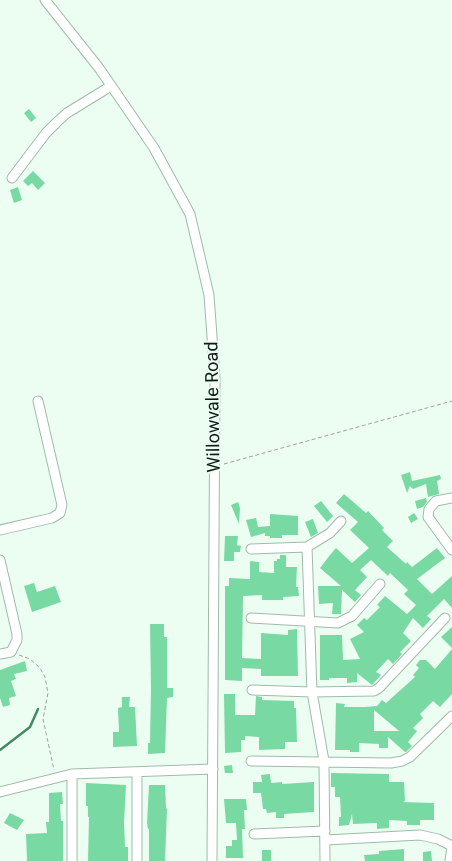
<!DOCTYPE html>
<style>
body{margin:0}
canvas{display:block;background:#ecfef2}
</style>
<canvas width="452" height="861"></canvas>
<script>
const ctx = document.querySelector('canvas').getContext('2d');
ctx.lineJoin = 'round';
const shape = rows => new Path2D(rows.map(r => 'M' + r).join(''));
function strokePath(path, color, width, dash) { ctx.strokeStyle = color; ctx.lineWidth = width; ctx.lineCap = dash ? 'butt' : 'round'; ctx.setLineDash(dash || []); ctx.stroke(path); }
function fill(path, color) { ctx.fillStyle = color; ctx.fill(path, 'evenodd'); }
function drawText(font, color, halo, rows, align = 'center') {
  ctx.font = font + ' Roboto,sans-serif'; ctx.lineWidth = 4; ctx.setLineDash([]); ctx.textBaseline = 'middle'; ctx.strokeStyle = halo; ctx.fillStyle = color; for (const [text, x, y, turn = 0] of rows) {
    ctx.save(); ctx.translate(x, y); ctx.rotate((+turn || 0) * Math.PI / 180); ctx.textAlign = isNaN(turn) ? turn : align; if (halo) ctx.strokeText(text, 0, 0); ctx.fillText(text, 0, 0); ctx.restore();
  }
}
strokePath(shape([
 [0,750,30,727,38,709]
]), '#438a64', 2.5);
fill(shape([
 [29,109,36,118,31,122,24,113],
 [33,171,45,183,38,190,32,183,28,186,23,181],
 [18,187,22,200,14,203,10,190],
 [410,472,412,481,440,475,441,479,437,481,439,494,428,497,426,484,413,489,410,486,407,493,401,475],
 [344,494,366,513,368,511,384,528,382,530,393,541,387,547,406,564,407,562,412,567,437,548,445,558,417,579,432,594,452,576,452,608,444,599,427,616,431,619,423,628,413,618,403,633,411,641,400,652,402,654,393,664,388,659,376,672,381,675,372,685,357,673,357,682,347,683,347,678,329,678,329,680,320,680,320,635,342,635,343,660,360,659,350,639,364,632,357,625,364,618,367,620,380,607,377,605,385,596,407,614,416,605,404,594,408,590,390,573,388,576,371,560,360,570,367,577,355,590,361,595,355,602,342,590,341,614,332,614,333,603,319,604,318,586,341,586,320,568,330,555,336,548,352,563,369,548,350,530,358,522,336,503],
 [426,498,427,502,423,507,417,509,415,501],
 [321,501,333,516,327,522,314,506],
 [238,502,240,508,239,524,231,505],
 [414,513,418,519,411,523,408,517],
 [270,514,298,516,298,535,282,535,282,538,270,538,270,536,265,536,265,533,251,537,246,520,256,518,258,527,270,526],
 [313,519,318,533,311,537,305,522],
 [225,536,238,536,237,545,241,546,240,552,234,552,234,561,224,561],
 [280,555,286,555,286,567,297,567,296,587,298,587,299,596,283,597,283,600,262,600,262,595,243,596,242,658,261,659,261,633,288,635,288,630,297,629,298,676,261,676,261,669,242,668,242,681,225,680,225,586,229,586,229,578,250,579,250,561,259,562,259,572,274,573,274,561,277,561,277,559,280,559],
 [34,583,37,592,55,586,61,602,32,612,24,586],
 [150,624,164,624,164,637,167,637,167,688,173,688,173,697,167,698,165,753,148,754,148,743,150,743,151,689],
 [452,627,452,648,441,637],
 [452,649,452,694,440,707,433,701,420,714,423,718,413,728,417,731,408,742,412,746,406,752,405,752,388,737,388,748,379,748,379,744,359,743,359,752,350,752,350,750,335,750,336,703,345,704,344,707,365,707,377,706,382,700,386,703,415,677,413,675,419,668,416,665,420,660,426,660,435,669],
 [374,710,399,731,374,731],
 [25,661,27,671,14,674,16,679,11,681,16,696,9,698,10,705,3,707,0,698,0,670],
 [224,694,235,694,235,715,255,715,256,696,262,697,262,700,294,701,294,708,296,708,297,742,285,742,285,749,259,750,259,737,245,736,245,740,241,740,241,752,225,753],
 [122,697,130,697,129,707,135,707,137,746,113,747,113,732,119,732,118,708,122,707],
 [232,765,233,773,225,773,224,766],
 [331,773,389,774,389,782,404,782,405,801,403,802,434,803,434,820,420,820,420,825,407,825,407,821,389,820,389,828,377,829,377,823,353,824,352,814,349,825,339,826,339,817,341,817,340,797,335,797,335,787,331,787],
 [270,774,271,783,282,782,282,784,314,782,314,812,284,814,284,818,276,818,276,812,267,813,266,809,263,809,261,793,253,793,253,782,262,782,261,775],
 [86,783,126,785,124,822,125,847,128,847,128,861,88,861,89,817,88,817,88,806,86,806],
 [149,785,165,785,166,808,167,809,165,861,149,861,149,829,148,829,147,823],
 [62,792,63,804,60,804,61,821,63,821,63,861,27,861,26,834,47,833,46,822,49,822,49,793],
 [224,799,246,799,247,810,244,810,245,829,242,829,243,858,226,858,226,846,232,846,232,840,237,840,236,823,226,823],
 [10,813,24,820,17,830,4,823],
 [404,849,404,861,365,861,364,855,379,854,379,851],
 [262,850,271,850,271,861,262,861],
 [431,851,432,861,423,861,423,852]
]), '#79d9a3');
const minor = shape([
 [45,0,99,68,154,148,190,214,209,295,215,378,212,861],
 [12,178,46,133,57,122,67,113,111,86],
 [452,498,436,501,429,509,428,517,452,550],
 [0,530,52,518,60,513,62,505,38,401],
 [307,547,312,692,324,761,325,861],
 [251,549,307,547,330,533,341,521],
 [0,560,17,634,17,640,11,652,0,654],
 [251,618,338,623,352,616,380,584],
 [252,690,312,692,374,691,379,688,445,618],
 [251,761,391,763,402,761,410,757,452,716],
 [137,772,137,861],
 [0,792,72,774,213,769],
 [254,834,325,831],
 [326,840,420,835,438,839,452,846,450,861],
 [72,861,72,774]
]);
strokePath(minor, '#9fbba9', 11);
strokePath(shape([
 [224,464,452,401],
 [19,655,30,659,40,668,45,677,48,693,43,719,54,770]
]), '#97a69c', 1, [4, 2.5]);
strokePath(minor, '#fff', 9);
drawText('18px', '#101b14', '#ecfef2', [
 ["Willowvale Road",214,407,-91]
]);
</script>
